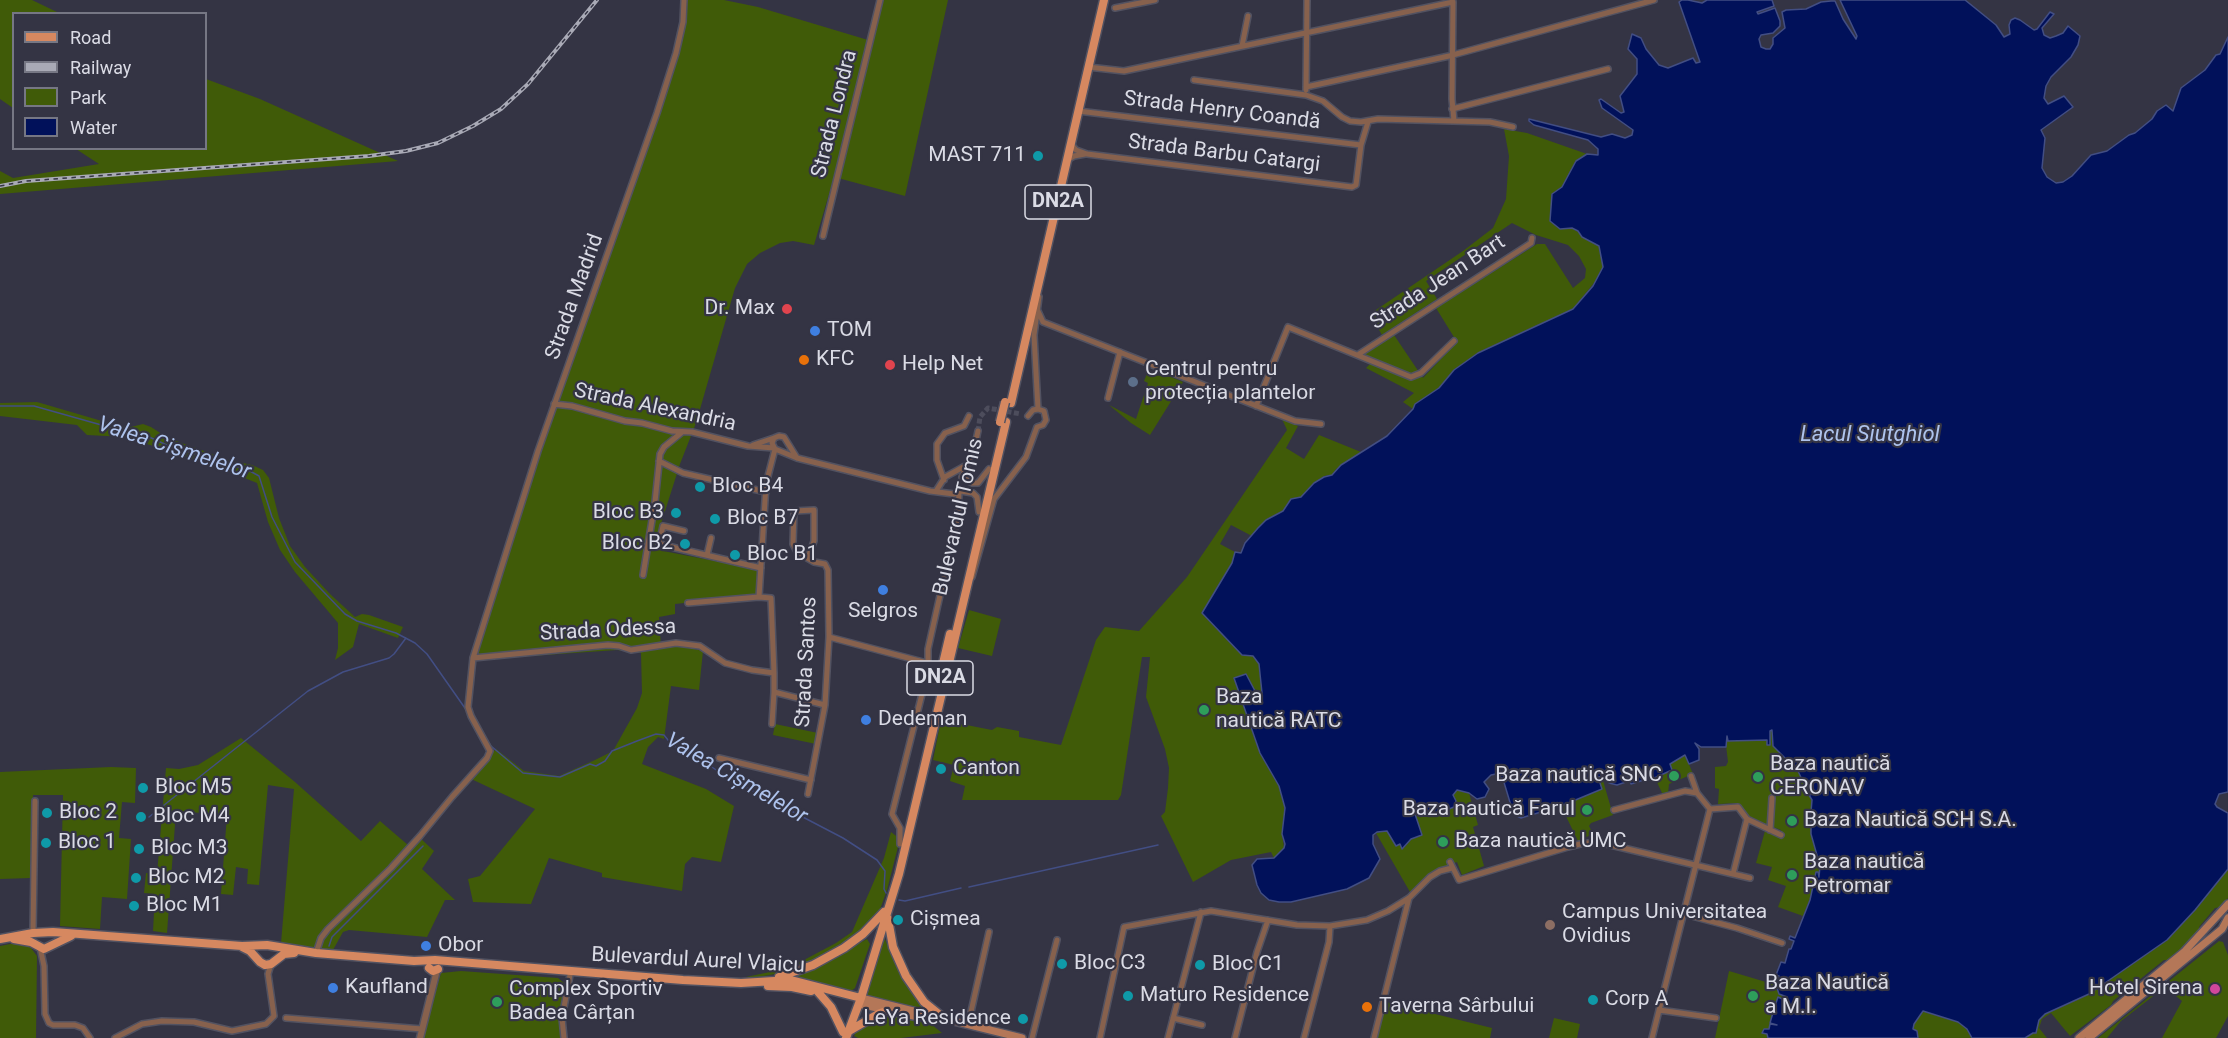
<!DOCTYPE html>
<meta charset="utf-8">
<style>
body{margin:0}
#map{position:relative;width:2228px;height:1038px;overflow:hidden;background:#343444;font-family:Roboto,sans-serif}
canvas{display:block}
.legend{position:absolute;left:12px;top:12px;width:195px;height:138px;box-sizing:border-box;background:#343444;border:2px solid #767784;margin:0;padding:8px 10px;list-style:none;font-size:18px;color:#dadbe5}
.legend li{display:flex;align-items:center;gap:12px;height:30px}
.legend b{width:30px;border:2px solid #767784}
</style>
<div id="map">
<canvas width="2228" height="1038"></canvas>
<ul class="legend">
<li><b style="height:8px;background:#d68860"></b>Road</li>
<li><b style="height:8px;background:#a9aab6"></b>Railway</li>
<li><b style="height:16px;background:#405b08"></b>Park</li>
<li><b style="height:16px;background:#01115a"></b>Water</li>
</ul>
</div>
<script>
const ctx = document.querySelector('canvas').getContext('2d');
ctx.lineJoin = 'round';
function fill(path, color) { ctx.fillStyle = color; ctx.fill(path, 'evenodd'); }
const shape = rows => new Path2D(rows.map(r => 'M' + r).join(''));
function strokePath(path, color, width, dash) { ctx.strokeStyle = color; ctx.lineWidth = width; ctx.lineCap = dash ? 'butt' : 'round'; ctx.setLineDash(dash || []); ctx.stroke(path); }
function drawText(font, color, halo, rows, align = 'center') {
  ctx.font = font + ' Roboto,sans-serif'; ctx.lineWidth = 4.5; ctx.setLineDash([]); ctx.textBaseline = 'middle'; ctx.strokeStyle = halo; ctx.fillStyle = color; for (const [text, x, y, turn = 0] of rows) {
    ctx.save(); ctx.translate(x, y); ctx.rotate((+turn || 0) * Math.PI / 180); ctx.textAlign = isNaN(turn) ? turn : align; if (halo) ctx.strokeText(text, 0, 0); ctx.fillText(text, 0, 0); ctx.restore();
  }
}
fill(shape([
 [0,0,32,0,59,13,14,14,13,108,0,99],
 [680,0,724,0,758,7,868,40,878,0,948,0,905,196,834,177,814,245,793,241,780,243,760,253,747,264,735,288,696,423,680,464,653,549,761,570,759,595,675,604,675,614,659,617,661,647,676,645,703,651,699,690,671,686,664,739,658,737,648,747,642,764,706,789,734,806,721,862,692,857,685,864,682,891,602,877,602,873,549,858,531,904,473,902,468,879,480,876,535,809,467,777,496,749,524,771,559,776,595,760,613,751,637,708,642,693,641,653,617,650,472,660,496,582,657,108,682,22],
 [206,79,260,99,398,161,0,194,0,171,13,178,99,164,76,149,206,148],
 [1504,129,1527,133,1587,154,1576,161,1562,187,1552,194,1551,210,1560,229,1572,228,1599,246,1604,267,1602,273,1573,309,1478,353,1454,370,1439,388,1415,404,1413,409,1403,402,1414,393,1366,368,1371,363,1362,358,1364,354,1394,335,1423,378,1457,342,1436,308,1537,244,1545,244,1573,288,1585,278,1586,269,1579,256,1568,245,1536,235,1512,223,1426,281,1437,299,1382,335,1370,314,1463,251,1493,228,1506,199,1509,156],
 [1149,369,1151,375,1171,377,1183,382,1150,435,1131,423,1109,405,1136,419,1148,383,1144,381],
 [37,402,119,426,131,427,143,424,151,427,168,438,229,460,252,465,263,470,269,478,279,518,290,546,305,567,330,594,355,617,362,614,369,615,403,627,398,638,359,624,353,647,335,660,338,648,338,623,295,572,280,550,268,522,257,483,222,469,126,437,87,435,77,425,0,416,0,403],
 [1282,419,1298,426,1286,448,1304,459,1319,435,1361,452,1336,469,1332,475,1324,476,1314,483,1301,497,1291,499,1283,511,1266,520,1252,536,1231,525,1220,544,1235,552,1232,563,1203,613,1253,656,1259,664,1262,693,1234,678,1260,753,1279,786,1285,808,1282,834,1284,848,1274,858,1271,852,1231,860,1193,882,1161,816,1165,812,1168,788,1169,768,1165,749,1146,697,1150,657,1142,657,1121,795,1118,800,962,800,965,786,950,781,954,765,933,760,941,720,992,730,997,727,1019,731,1019,737,1061,745,1096,640,1105,627,1139,631,1187,577,1287,430],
 [969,610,1001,619,992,656,958,648],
 [775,724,818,733,816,744,773,735],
 [1770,730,1773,730,1774,746,1798,771,1804,784,1807,782,1813,794,1811,813,1809,815,1811,815,1811,834,1820,866,1819,877,1803,916,1778,907,1786,886,1768,880,1772,867,1756,863,1765,831,1780,837,1781,830,1773,827,1774,801,1768,801,1768,825,1749,816,1738,803,1718,804,1719,789,1715,788,1715,767,1726,766,1728,762,1725,737,1727,736,1728,741,1767,740,1770,744],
 [241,738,295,782,361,841,380,821,408,845,417,835,434,851,422,869,455,900,445,900,427,937,349,930,343,932,333,950,281,943,294,789,268,785,259,885,247,884,248,869,236,867,233,895,221,894,227,815,176,811,167,933,153,931,155,894,144,893,146,873,157,874,166,768,179,769,198,765],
 [1685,755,1693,774,1669,784,1668,794,1663,795,1655,778,1672,770,1669,764],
 [111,767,136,768,135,803,122,802,119,838,131,839,127,899,102,897,100,929,60,926,63,795,33,795,31,878,0,879,0,772],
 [1597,777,1602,777,1613,815,1591,823,1589,826,1593,834,1578,841,1561,806,1602,789],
 [1460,789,1465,793,1469,793,1478,825,1473,827,1484,866,1462,875,1457,862,1444,867,1431,873,1410,892,1376,833,1387,831,1396,846,1400,844,1402,848,1405,847,1411,839,1412,805,1414,804,1434,815,1454,807,1453,795,1455,791],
 [891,832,900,839,887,890,878,915,871,924,839,949,791,971,748,979,746,977,789,968,836,943,852,932,884,858],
 [2228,869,2228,898,2221,907,2215,908,2199,927,2200,929,2170,960,2164,960,2113,1001,2111,1005,2070,1036,2051,1013,2042,1019,2039,1028,2047,1038,2026,1038,2030,1034,2036,1033,2039,1020,2045,1014,2089,994,2167,940,2195,910],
 [884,937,901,977,926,1011,864,995],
 [867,939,870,944,855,988,851,991,796,978,796,976,810,970],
 [2219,941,2223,942,2228,955,2228,1016,2216,1038,2162,1038,2182,1001,2165,987,2121,1021,2107,1038,2098,1038],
 [20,942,31,948,37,956,36,1038,0,1038,0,946],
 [461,971,558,978,564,983,559,1021,561,1038,423,1038,441,973],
 [1729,971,1776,985,1779,994,1787,997,1786,1002,1777,1003,1770,1001,1775,1009,1777,1023,1768,1030,1767,1038,1715,1038],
 [1386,1002,1492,1028,1490,1038,1377,1038],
 [1923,1011,1958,1022,1967,1029,1972,1038,1918,1038,1917,1031,1913,1029,1914,1023],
 [883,1014,931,1024,942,1033,901,1038,858,1038,854,1036,858,1028],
 [1554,1018,1580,1024,1577,1038,1549,1038]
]), '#405b08');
const water = shape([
 [1688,0,1702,3,1707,0,1772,0,1774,6,1757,12,1758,14,1775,8,1780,21,1780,26,1773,33,1761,35,1759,39,1761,47,1766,49,1770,49,1773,44,1773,38,1785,28,1782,12,1786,10,1806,9,1821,2,1831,1,1835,1,1843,19,1856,39,1857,36,1840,0,1965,0,1996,25,2004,37,2010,34,2009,25,2011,20,2015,18,2020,20,2034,30,2037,29,2050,12,2054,14,2042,28,2044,35,2050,38,2056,36,2063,33,2068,26,2080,36,2078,45,2071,57,2051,77,2046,86,2044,98,2048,104,2064,96,2073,107,2041,130,2045,138,2042,168,2047,177,2056,183,2063,182,2072,176,2091,155,2107,151,2129,135,2135,133,2152,119,2157,111,2166,105,2173,111,2181,88,2205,70,2216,55,2220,54,2228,37,2228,792,2219,794,2215,804,2217,807,2228,813,2228,869,2195,910,2167,940,2089,994,2045,1014,2039,1020,2036,1033,2033,1033,2025,1038,1972,1038,1967,1029,1958,1022,1923,1011,1914,1024,1913,1029,1917,1031,1918,1038,1768,1038,1767,1034,1762,1033,1764,1029,1769,1029,1770,1024,1777,1025,1770,1023,1774,1009,1768,1007,1770,1001,1776,1003,1778,997,1787,1001,1787,997,1779,994,1776,985,1779,976,1776,975,1781,962,1785,963,1789,949,1791,949,1794,941,1789,939,1790,936,1795,938,1810,900,1816,872,1818,872,1819,877,1820,866,1811,834,1811,816,1809,815,1811,812,1812,800,1809,795,1813,794,1807,783,1804,784,1798,771,1773,746,1772,730,1770,731,1770,745,1767,745,1767,740,1728,741,1727,736,1726,747,1701,747,1695,743,1699,749,1699,760,1689,764,1685,755,1670,764,1672,770,1650,780,1647,773,1645,774,1647,779,1631,784,1627,775,1624,776,1626,782,1617,785,1609,783,1605,776,1598,777,1602,789,1561,806,1521,818,1517,816,1512,809,1503,779,1496,774,1491,775,1484,782,1489,789,1485,797,1477,799,1469,793,1457,790,1453,795,1456,801,1454,807,1434,815,1424,808,1415,804,1412,805,1422,835,1411,839,1402,849,1400,844,1396,846,1387,831,1377,832,1373,835,1373,844,1380,859,1369,878,1347,889,1291,902,1279,902,1269,900,1261,893,1257,885,1252,865,1257,859,1274,858,1284,848,1285,844,1282,834,1285,808,1279,786,1260,753,1234,678,1246,674,1255,691,1262,693,1259,664,1253,656,1242,655,1202,613,1232,563,1235,552,1241,553,1245,543,1258,528,1266,520,1283,511,1291,499,1301,497,1314,483,1324,477,1332,475,1341,465,1387,436,1413,409,1415,404,1439,388,1454,370,1478,353,1573,309,1593,286,1603,267,1599,246,1582,237,1578,231,1572,228,1560,229,1550,221,1552,194,1562,187,1576,161,1587,154,1598,155,1598,149,1588,140,1534,125,1529,121,1529,119,1601,137,1612,134,1625,138,1632,135,1633,130,1602,108,1599,100,1601,99,1621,113,1624,112,1620,96,1637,74,1637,59,1628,49,1632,34,1641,38,1646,49,1659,65,1668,68,1693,58,1696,63,1700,62,1679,2,1682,0,1688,0]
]);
fill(water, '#01115a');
strokePath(water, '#424e84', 1.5);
strokePath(shape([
 [0,406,34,406,112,428,147,436,169,446,248,470,259,476,272,517,295,562,345,614,357,621,396,633,415,643,427,654,467,711],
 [487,740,491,746,523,773,560,777,590,764,596,766,605,761,612,751,637,741,656,734,664,735,672,745,700,759,728,778,843,838,877,860,885,871,884,889,886,893],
 [149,817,308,691,343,672,389,658,394,654,406,638],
 [969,887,1158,845],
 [899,900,905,901,961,888],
 [329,946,332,937,423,846]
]), '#424e84', 1.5);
strokePath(shape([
 [978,431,980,417,988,408,1021,414]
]), '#4d4d5c', 5, [5, 2.5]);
const minor = shape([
 [1453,2,1452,99,1454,121],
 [1115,8,1155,0],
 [1242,46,1248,16],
 [1088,67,1124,71,1453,2],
 [1194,80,1306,95,1323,101,1342,117,1350,121,1361,122,1378,119,1490,122,1513,127],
 [1306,87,1449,56,1654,0],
 [1306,90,1307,0],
 [1452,109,1608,69],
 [1078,111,1361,145],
 [1071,144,1076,150,1087,154,1352,187,1356,185,1361,145,1368,122],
 [1067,160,1074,156,1085,154],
 [823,236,880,0],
 [1037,309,1043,322,1295,421,1321,424],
 [1359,354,1531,243,1532,238],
 [1108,398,1120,352],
 [554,404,572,406,625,421,642,423,672,431,692,432,748,446,774,448],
 [1256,406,1288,327,1411,377,1421,373,1454,341],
 [1038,409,1034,335,1039,297],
 [753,445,774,438],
 [797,458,784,437,779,436,774,438,772,443,775,449,797,458,930,491,954,494,961,491,973,493,977,497,979,512],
 [659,461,683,473,766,492],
 [962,477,975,445,978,431],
 [963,478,972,483,978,483,989,469],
 [944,480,937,460,937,444,945,433,964,426,969,416],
 [936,491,945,477,965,466],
 [684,531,663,526,659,544,761,568],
 [707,555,711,538],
 [643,575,655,502,660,454,664,447,681,433],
 [972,577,994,499,1026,457,1037,427,1043,425,1046,420,1044,411,1038,409,1033,410,1028,416],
 [759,597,766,484,775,449],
 [688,603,759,597,771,598,774,673],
 [829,637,927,663],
 [473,658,608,645,619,646,631,650,676,643,700,646,725,663,752,670,774,673,774,692,825,705],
 [772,724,774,692],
 [719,758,811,780],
 [1691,776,1697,793,1710,809],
 [808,794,825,705,829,637,828,570,825,564,814,562,797,552,793,544,794,511,814,510,814,541,808,558],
 [1710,809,1738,807,1747,819,1781,835],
 [1614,810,1685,791,1697,793],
 [1770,830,1772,798],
 [900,844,900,828,892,814,928,670,928,649,958,515,959,492],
 [1450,862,1459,880,1568,847,1584,843,1602,843,1750,878],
 [1733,874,1747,819],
 [1684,914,1737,928,1782,943],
 [33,933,35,801],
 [40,947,44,966,45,1014,49,1023,53,1025,75,1025,83,1028,90,1038],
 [316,953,321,938,328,929,391,868,420,836,452,797,487,758,490,751,471,716,468,707,473,658,538,451,657,113,676,53,683,22,684,0],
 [1659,1010,1716,1018],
 [286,1018,422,1029],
 [1173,1018,1202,1025],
 [968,1025,989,932],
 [115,1038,142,1024,162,1021,194,1022,232,1031,266,1024,274,1016,268,974,271,964],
 [564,1038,562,1018,570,975],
 [1032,1038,1057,940],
 [1100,1038,1124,927,1211,911,1297,925,1330,926,1367,920,1388,911,1409,898,1430,877,1440,871,1452,868],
 [1168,1038,1201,912],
 [1235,1038,1257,952,1268,920],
 [1304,1038,1329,942,1330,926],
 [1374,1038,1409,898],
 [1652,1038,1710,809]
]);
const tertiary = shape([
 [420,1038,437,970]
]);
const secondary = shape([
 [861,998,1022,1038],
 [859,1004,918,1017],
 [2079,1038,2184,952,2228,904],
 [2089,1038,2222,929,2228,918]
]);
const primary = shape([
 [1011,403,1104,0],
 [940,676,950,634],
 [888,919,893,947,906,976,924,1002,945,1019],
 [0,939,33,933,53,932,242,946,267,945,316,953,414,961,435,960,683,980,741,983,791,980,861,998],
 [14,939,31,942,44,949,71,936],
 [242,947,250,951,260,962,265,965,271,964,284,954,294,953],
 [429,968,433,971,438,969],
 [779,977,813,965,844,948,863,934,884,912],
 [768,986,792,987,811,991],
 [818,992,831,1007,843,1032],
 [849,1031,880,1013,887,1011],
 [846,1038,861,998,899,874,1006,422]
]);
strokePath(minor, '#525261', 8);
strokePath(tertiary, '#525261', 9);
strokePath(secondary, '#525261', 10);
strokePath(primary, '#525261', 11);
strokePath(minor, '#87614d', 5);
strokePath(tertiary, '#87614d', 6);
strokePath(secondary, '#b47758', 7);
strokePath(primary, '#d68860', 8);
const rail = shape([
 [0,186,26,181,369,156,406,151,438,143,473,126,501,109,528,84,597,0]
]);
strokePath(rail, '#a9aab6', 4);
strokePath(rail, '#343444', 1.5, [4.5]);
const primaryBridge = shape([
 [1000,422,1005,402]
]);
strokePath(primaryBridge, '#525261', 11, []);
strokePath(primaryBridge, '#d68860', 8);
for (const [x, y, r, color] of [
 [1038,156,6,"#0f9aa8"],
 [787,309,6,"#e0444e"],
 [815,331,6,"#3f7fe0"],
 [804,360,6,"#e8710a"],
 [890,365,6,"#e0444e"],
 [1133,382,6,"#5c6f8a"],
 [700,487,6,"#0f9aa8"],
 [676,513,6,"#0f9aa8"],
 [715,519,6,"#0f9aa8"],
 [685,544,6,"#0f9aa8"],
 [735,555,6,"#0f9aa8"],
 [883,590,6,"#3f7fe0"],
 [1204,710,6,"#2e9e5b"],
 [866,720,6,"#3f7fe0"],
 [941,769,6,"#0f9aa8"],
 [1674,776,6,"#2e9e5b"],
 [1758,777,6,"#2e9e5b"],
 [143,788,6,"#0f9aa8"],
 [1587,810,6,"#2e9e5b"],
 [47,813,6,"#0f9aa8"],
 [141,817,6,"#0f9aa8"],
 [1792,821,6,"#2e9e5b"],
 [1443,842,6,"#2e9e5b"],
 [46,843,6,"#0f9aa8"],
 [139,849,6,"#0f9aa8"],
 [1792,875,6,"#2e9e5b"],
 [136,878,6,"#0f9aa8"],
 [134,906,6,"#0f9aa8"],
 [898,920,6,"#0f9aa8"],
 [1550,925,6,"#8d6e63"],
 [426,946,6,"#3f7fe0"],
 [1062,964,6,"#0f9aa8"],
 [1200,965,6,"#0f9aa8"],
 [333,988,6,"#3f7fe0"],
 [2215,989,6,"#d1479c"],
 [1128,996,6,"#0f9aa8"],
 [1753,996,6,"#2e9e5b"],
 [1593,1000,6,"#0f9aa8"],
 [497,1002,6,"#2e9e5b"],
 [1367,1007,6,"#e8710a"],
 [1023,1019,6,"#0f9aa8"]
]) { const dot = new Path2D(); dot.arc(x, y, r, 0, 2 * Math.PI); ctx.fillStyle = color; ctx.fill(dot); strokePath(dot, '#343444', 2); }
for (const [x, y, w] of [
 [1058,202,66],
 [940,678,66]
]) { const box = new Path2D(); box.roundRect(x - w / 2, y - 17, w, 34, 4.5); ctx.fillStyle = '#343444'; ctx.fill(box); strokePath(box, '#dadbe5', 1.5); }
drawText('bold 20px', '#dadbe5', null, [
 ["DN2A",1058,202],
 ["DN2A",940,678]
]);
drawText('21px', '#dadbe5', '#343444', [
 ["Strada Henry Coandă",1222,111,7],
 ["Strada Londra",835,114,-76],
 ["Strada Barbu Catargi",1224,154,7],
 ["Strada Jean Bart",1438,283,-33],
 ["Strada Madrid",575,297,-70],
 ["Strada Alexandria",655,408,12],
 ["Bulevardul Tomis",959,517,-77],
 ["Strada Odessa",608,631,-3],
 ["Strada Santos",807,662,-87],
 ["Bulevardul Aurel Vlaicu",698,961,3]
]);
drawText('21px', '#dadbe5', '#343444', [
 ["MAST 711",1026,156,"right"],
 ["Dr. Max",775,309,"right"],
 ["TOM",827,331],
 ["KFC",816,360],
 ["Help Net",902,365],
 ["Centrul pentru",1145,370],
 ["protecția plantelor",1145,394],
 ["Bloc B4",712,487],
 ["Bloc B3",664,513,"right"],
 ["Bloc B7",727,519],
 ["Bloc B2",673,544,"right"],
 ["Bloc B1",747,555],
 ["Selgros",883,612,"center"],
 ["Baza",1216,698],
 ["nautică RATC",1216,722],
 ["Dedeman",878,720],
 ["Baza nautică",1770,765],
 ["CERONAV",1770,789],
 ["Canton",953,769],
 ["Baza nautică SNC",1662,776,"right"],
 ["Bloc M5",155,788],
 ["Baza nautică Farul",1575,810,"right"],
 ["Bloc 2",59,813],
 ["Bloc M4",153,817],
 ["Baza Nautică SCH S.A.",1804,821],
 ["Baza nautică UMC",1455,842],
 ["Bloc 1",58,843],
 ["Bloc M3",151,849],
 ["Baza nautică",1804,863],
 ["Petromar",1804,887],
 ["Bloc M2",148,878],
 ["Bloc M1",146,906],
 ["Campus Universitatea",1562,913],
 ["Ovidius",1562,937],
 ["Cișmea",910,920],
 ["Obor",438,946],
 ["Bloc C3",1074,964],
 ["Bloc C1",1212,965],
 ["Baza Nautică",1765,984],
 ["a M.I.",1765,1008],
 ["Kaufland",345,988],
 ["Hotel Sirena",2203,989,"right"],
 ["Complex Sportiv",509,990],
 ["Badea Cârțan",509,1014],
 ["Maturo Residence",1140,996],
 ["Corp A",1605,1000],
 ["Taverna Sârbului",1379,1007],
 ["LeYa Residence",1011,1019,"right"]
], 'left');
drawText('italic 22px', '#aec3ed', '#343444', [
 ["Lacul Siutghiol",1870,435],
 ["Valea Cișmelelor",174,449,18],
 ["Valea Cișmelelor",736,779,30]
]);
</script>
